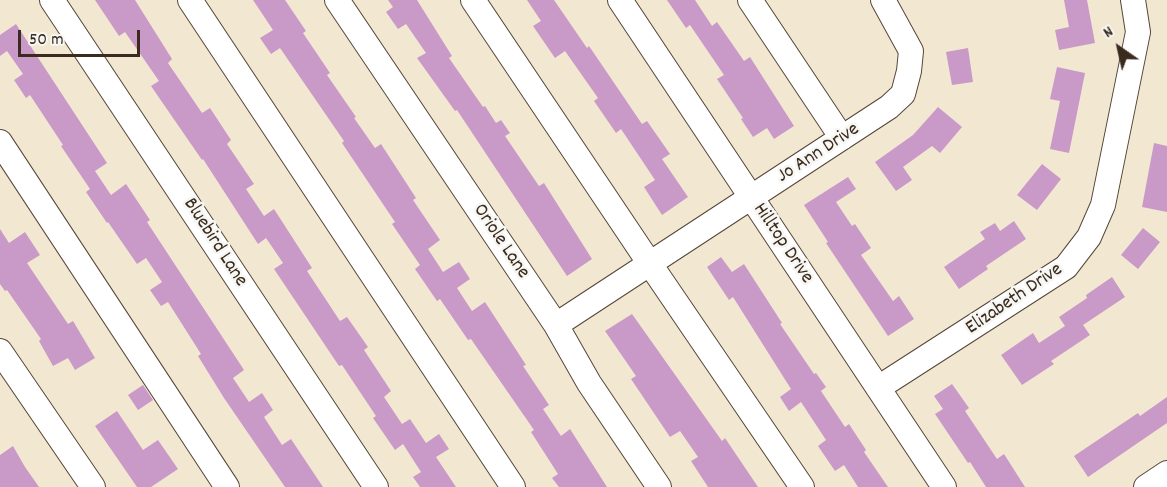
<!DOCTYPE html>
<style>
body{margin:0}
#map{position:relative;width:1167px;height:487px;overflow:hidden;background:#f2e8d2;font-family:Dekko,sans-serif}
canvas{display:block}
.north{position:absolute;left:1089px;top:18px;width:60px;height:60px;-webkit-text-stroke:4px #f6f6f2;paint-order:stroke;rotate:326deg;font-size:16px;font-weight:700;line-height:24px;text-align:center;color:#3b2a1e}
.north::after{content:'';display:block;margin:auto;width:21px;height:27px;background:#3b2a1e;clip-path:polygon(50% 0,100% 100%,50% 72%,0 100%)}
.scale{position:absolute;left:18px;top:30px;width:122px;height:27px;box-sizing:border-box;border:3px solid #3b2a1e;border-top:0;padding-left:8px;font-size:18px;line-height:21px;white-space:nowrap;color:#3b2a1e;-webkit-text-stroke:4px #f6f6f2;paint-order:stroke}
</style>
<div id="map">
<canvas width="1167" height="487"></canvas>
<div class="north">N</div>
<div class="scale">50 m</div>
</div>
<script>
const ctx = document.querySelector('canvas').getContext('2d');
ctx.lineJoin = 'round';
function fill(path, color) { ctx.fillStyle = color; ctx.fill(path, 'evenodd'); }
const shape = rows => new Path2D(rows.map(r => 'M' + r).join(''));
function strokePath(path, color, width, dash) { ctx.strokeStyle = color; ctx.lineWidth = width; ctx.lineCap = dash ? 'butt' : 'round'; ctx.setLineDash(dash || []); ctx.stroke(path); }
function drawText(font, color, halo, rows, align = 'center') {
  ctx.font = font + ' Dekko,sans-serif'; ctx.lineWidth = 5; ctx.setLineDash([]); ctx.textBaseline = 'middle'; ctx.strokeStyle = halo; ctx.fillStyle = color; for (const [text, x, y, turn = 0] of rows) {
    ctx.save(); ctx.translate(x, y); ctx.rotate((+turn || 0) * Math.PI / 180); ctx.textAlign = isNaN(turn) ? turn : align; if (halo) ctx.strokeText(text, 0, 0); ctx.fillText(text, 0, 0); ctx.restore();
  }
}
fill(shape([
 [95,0,135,0,172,59,168,63,202,113,210,108,231,140,227,144,254,184,246,189,264,216,274,209,312,268,307,271,340,321,347,317,368,347,364,350,391,391,384,397,402,424,410,419,426,443,439,434,449,449,436,457,456,487,420,487,413,477,421,472,403,444,395,450,373,418,376,416,342,365,339,366,274,269,283,263,266,238,258,244,203,159,202,160,151,86,159,81,125,32,119,36],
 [253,0,285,0,306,31,303,33,330,73,327,75,356,117,354,118,375,148,381,144,416,198,413,200,440,240,428,249,443,272,459,262,470,279,457,288,472,311,485,302,526,365,523,366,549,405,543,409,561,436,570,429,607,487,559,487,552,478,558,474,531,432,534,430,471,339,468,340,440,299,437,301,415,269,420,265,392,224,395,222,342,143,344,141,280,48,271,54,260,38,273,30],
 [388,0,417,0,452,56,449,58,483,107,485,106,496,123,501,120,510,133,505,136,539,186,544,183,592,259,567,276,457,110,455,111,417,58,426,53,406,24,398,29,386,12,393,7],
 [527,0,554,0,587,48,589,46,642,124,647,121,670,154,662,159,688,197,662,215,644,187,655,180,621,129,616,133,594,101,598,98,565,51,555,58,533,26,541,21],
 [667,0,695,0,712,26,717,22,744,61,750,57,794,126,774,139,767,128,753,137,741,119,743,118,717,79,724,75,690,25,686,28],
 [1064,0,1087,0,1095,43,1059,50,1055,30,1069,27],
 [16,24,107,163,95,171,111,195,126,184,150,220,147,222,244,370,233,378,249,402,262,393,273,410,264,417,282,445,291,439,323,487,285,487,224,398,198,356,201,354,168,302,161,306,150,290,162,282,146,258,137,264,108,222,107,223,86,192,90,189,61,146,63,145,30,95,26,98,14,80,23,74,7,51,0,56,0,35],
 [968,48,973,82,952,85,946,52],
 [1057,67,1085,73,1069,153,1050,149,1060,101,1050,99],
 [938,107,962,127,940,153,932,146,903,167,912,180,896,191,875,162,913,135],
 [1154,143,1167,146,1167,212,1142,207],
 [1042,164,1061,179,1037,210,1017,195],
 [848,177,856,189,836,202,852,226,855,224,871,248,861,255,893,301,899,296,914,319,888,336,826,243,828,242,804,205],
 [1014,221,1026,239,986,266,988,269,959,289,944,267,985,239,980,232,995,223,1000,231],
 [1143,228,1160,242,1138,269,1121,255],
 [0,229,9,243,25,232,40,255,27,263,68,324,73,321,95,358,75,370,68,358,53,366,39,341,41,339,7,290,5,291,0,284],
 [721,257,732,272,744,264,782,323,780,324,814,374,816,373,826,387,821,391,845,427,849,424,866,450,864,452,888,487,858,487,844,465,835,471,818,446,826,440,801,402,789,411,780,397,791,389,733,297,729,300,707,267],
 [1112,277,1125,297,1083,325,1090,335,1051,361,1054,364,1022,385,1001,355,1033,333,1039,343,1065,326,1059,317,1087,298,1086,295],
 [632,314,722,441,725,438,758,487,708,487,691,461,698,457,680,431,670,437,631,379,636,376,605,331],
 [952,384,969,408,965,411,997,459,1004,454,1025,487,986,487,970,462,968,463,935,414,943,409,934,396],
 [143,385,153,400,138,410,128,395],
 [1167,397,1167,423,1088,477,1074,456,1138,413,1140,416],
 [117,411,143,450,158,440,178,469,151,487,137,487,95,426],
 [13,446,25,467,39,487,0,487,0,455]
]), '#c999c8');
const minor = shape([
 [52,0,376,487],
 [190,0,513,487],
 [337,0,556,325,589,383,659,487],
 [473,0,650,264,802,487],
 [620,0,944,487],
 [750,0,842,138],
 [0,142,227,487],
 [556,325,889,107,903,94,909,71,911,51,883,0],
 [0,351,93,487],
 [878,388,1066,267,1089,237,1103,205,1138,32,1133,0],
 [1146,487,1167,473]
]);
strokePath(minor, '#564639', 26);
strokePath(minor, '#fff', 24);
drawText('20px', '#3b2a1e', '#f6f6f2', [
 ["Jo Ann Drive",819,154,-33],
 ["Oriole Lane",500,242,56],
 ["Bluebird Lane",214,243,57],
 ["Hilltop Drive",782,244,56],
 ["Elizabeth Drive",1015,300,-34]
]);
</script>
